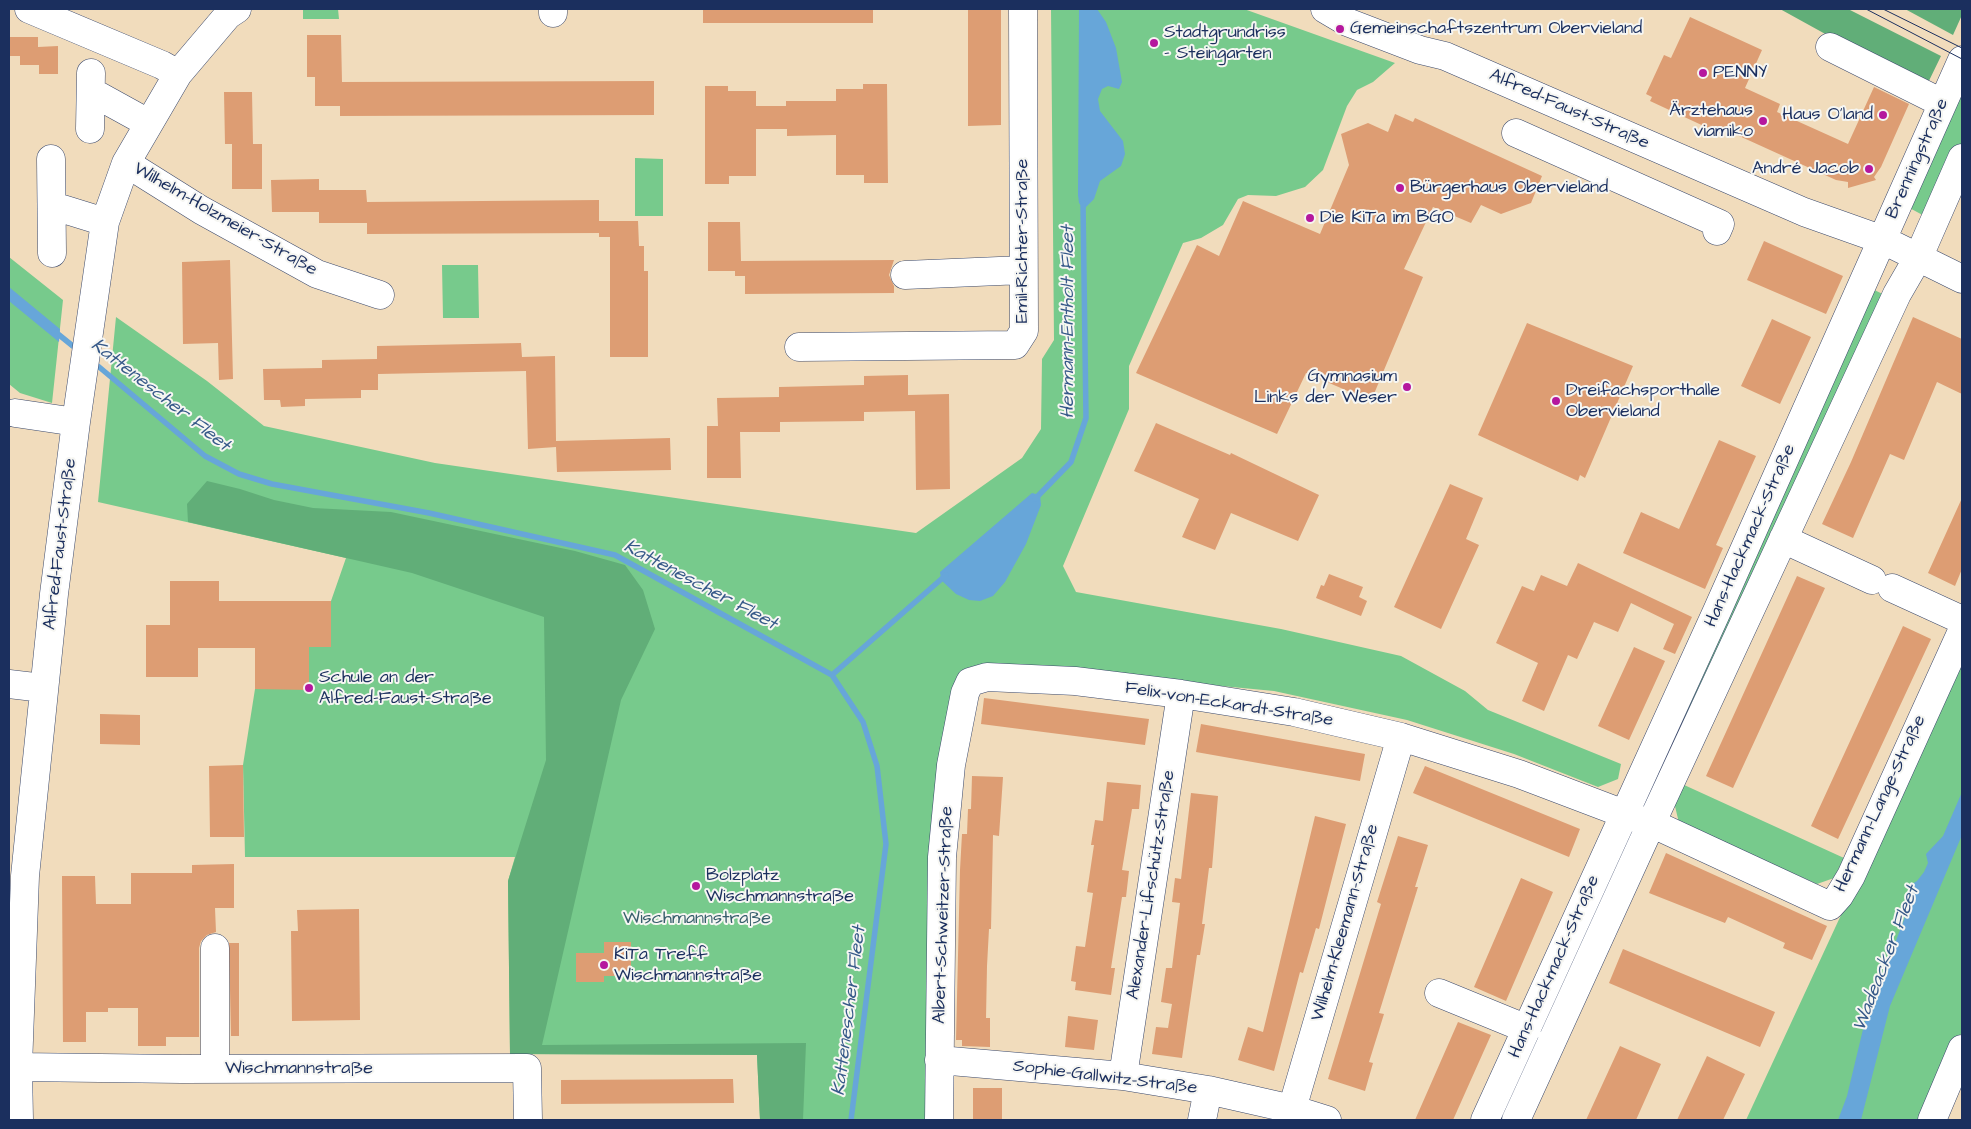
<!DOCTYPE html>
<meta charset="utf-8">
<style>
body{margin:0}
#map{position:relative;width:1971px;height:1129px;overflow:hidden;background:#f1dcbc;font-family:"Architects Daughter",sans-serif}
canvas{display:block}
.frame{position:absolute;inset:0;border:10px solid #1b2f5e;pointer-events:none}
</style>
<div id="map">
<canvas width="1971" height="1129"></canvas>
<div class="frame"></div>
</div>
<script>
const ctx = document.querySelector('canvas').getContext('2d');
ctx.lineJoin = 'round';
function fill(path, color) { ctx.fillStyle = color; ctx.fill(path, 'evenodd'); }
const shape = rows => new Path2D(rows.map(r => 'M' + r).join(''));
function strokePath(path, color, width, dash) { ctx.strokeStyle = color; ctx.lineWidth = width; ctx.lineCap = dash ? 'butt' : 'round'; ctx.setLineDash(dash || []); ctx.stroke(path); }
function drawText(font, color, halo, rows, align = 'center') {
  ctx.font = font + ' "Architects Daughter",sans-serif'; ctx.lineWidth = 4; ctx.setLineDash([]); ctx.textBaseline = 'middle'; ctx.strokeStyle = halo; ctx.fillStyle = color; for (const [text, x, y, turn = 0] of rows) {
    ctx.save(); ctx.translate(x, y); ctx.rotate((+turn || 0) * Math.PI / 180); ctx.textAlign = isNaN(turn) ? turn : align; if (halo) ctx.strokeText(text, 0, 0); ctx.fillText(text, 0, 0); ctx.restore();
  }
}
fill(shape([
 [303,9,338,9,339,19,303,19],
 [1051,9,1244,9,1395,63,1373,82,1357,90,1347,106,1323,170,1305,187,1276,196,1248,195,1238,199,1223,225,1201,238,1183,243,1129,366,1129,409,1063,566,1076,592,1281,629,1401,656,1465,691,1488,710,1621,764,1618,779,1598,787,1514,754,1407,720,1274,691,1137,678,972,674,931,1120,760,1120,757,1055,510,1054,508,881,515,857,245,857,243,765,255,689,309,689,309,647,331,647,331,601,346,558,98,502,116,317,207,381,264,426,435,463,916,533,1022,458,1041,429,1042,359,1054,340],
 [1962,73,1962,146,1930,219,1904,205],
 [635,158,663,159,663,216,635,216],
 [9,257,63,300,52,403,20,393,9,384],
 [442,265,478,265,479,318,443,318],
 [1868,287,1889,297,1659,794,1642,787],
 [1962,654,1962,1031,1926,1120,1746,1120],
 [1682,784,1844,858,1834,878,1817,884,1679,823,1674,802]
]), '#77ca8c');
fill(shape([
 [1780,9,1848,9,1941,56,1925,89],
 [1905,9,1962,9,1962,15,1953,35],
 [207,481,240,489,274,500,313,508,391,512,575,551,625,565,643,590,655,629,621,700,542,1045,806,1043,803,1120,760,1120,757,1055,510,1054,508,881,546,760,544,617,412,573,188,522,187,504]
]), '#61ae78');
fill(shape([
 [1079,9,1097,9,1106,22,1116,48,1122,82,1119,89,1108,86,1102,89,1098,99,1100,111,1123,141,1125,154,1121,166,1100,181,1094,199,1084,209,1079,203,1078,195],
 [9,287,60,329,59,342,9,301],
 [1032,493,1040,495,1041,505,1026,544,1005,582,993,596,980,601,969,600,956,594,941,580,940,572],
 [1962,792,1962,835,1890,1006,1861,1120,1838,1120,1847,1096,1865,1021,1912,899,1907,887,1917,881,1924,872,1928,863,1926,854,1943,836]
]), '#67a6d9');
strokePath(shape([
 [53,330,79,351],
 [92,361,205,456,239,474,272,484,429,513,615,555,832,675,863,722,877,766,886,844,851,1120],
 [1035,499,1071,462,1086,418,1083,203],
 [832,675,946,575]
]), '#67a6d9', 5.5);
fill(shape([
 [703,9,873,9,873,23,703,23],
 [968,9,1001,9,1001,125,968,126],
 [1690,17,1762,50,1745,88,1780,104,1777,112,1848,144,1874,87,1909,104,1881,167,1874,177,1876,180,1848,188,1848,182,1836,180,1726,130,1723,135,1650,101,1652,97,1646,94,1664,55,1671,58],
 [307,35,341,35,342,82,654,81,654,115,340,116,340,106,315,106,315,77,307,77],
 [9,37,38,37,38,47,58,46,58,74,39,74,39,65,20,65,20,56,9,56],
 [863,84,887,84,888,183,864,183,864,175,836,175,836,135,787,136,787,129,756,129,756,176,729,176,729,184,705,184,705,86,728,86,728,91,756,91,756,106,786,106,786,101,836,101,836,89,863,89],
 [224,92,252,92,253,144,262,144,262,189,232,189,232,144,225,144],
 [1395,114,1413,122,1415,118,1542,176,1531,203,1501,214,1481,205,1471,223,1433,207,1404,269,1423,277,1371,401,1306,373,1277,434,1136,373,1197,245,1219,256,1243,201,1320,234,1349,165,1341,134,1368,123,1388,132],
 [319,179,319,190,366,190,367,202,599,200,599,221,638,221,639,246,644,246,644,271,648,271,648,357,610,357,610,237,599,237,599,233,367,234,367,223,319,223,319,212,272,212,271,180],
 [708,222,740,222,741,261,894,260,889,275,894,286,894,293,745,294,745,276,735,276,735,271,708,271],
 [1764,241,1843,276,1826,314,1747,280],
 [230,260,233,379,219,380,218,343,183,344,182,262],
 [1913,317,1962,339,1962,394,1937,382,1904,460,1890,454,1853,538,1822,524,1851,462],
 [1772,319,1811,337,1780,404,1741,386],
 [1527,323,1633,366,1585,478,1580,475,1578,481,1478,435],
 [521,343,522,357,555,356,556,441,670,438,671,470,557,472,556,447,528,449,526,371,378,374,378,390,361,390,361,398,305,399,305,406,281,407,280,400,264,400,263,369,322,368,322,360,377,359,377,346],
 [908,375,908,395,949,394,950,489,916,490,915,411,864,412,864,421,780,422,780,432,740,432,741,478,707,478,707,426,718,426,717,398,779,397,779,387,864,385,864,376],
 [1156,423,1230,455,1231,453,1319,495,1298,541,1231,513,1215,550,1182,537,1199,499,1134,471],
 [1719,440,1756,456,1716,545,1723,548,1705,589,1623,553,1641,512,1679,529],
 [1450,484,1483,498,1466,539,1479,545,1441,629,1394,607],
 [1962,498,1962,569,1955,586,1928,573],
 [1578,563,1692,617,1675,654,1663,649,1674,624,1631,603,1618,632,1594,622,1577,659,1568,655,1544,711,1522,701,1538,663,1496,643,1522,586,1534,591,1541,575,1567,586],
 [1329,574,1363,587,1359,597,1367,601,1361,616,1316,598,1321,585,1324,586],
 [1797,576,1825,588,1733,788,1706,776],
 [170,581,219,581,219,601,331,601,331,647,309,647,309,690,255,689,255,648,198,648,198,677,146,677,146,625,170,625],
 [1903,626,1931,639,1838,839,1811,826],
 [1634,647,1665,661,1629,740,1598,726],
 [984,698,1149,719,1145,745,981,724],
 [100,714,140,715,140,745,100,744],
 [1201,724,1365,754,1360,781,1196,752],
 [243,765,244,837,210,837,209,766],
 [1425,766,1580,829,1569,857,1413,793],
 [972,776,1003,777,999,836,993,835,991,929,989,929,987,966,986,1018,990,1018,990,1047,962,1046,962,1040,956,1040,960,870,962,834,967,834,968,809,971,809],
 [1107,782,1141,785,1139,809,1132,809,1122,870,1129,871,1126,897,1122,897,1111,968,1115,968,1111,995,1075,990,1076,982,1071,981,1076,946,1085,947,1093,893,1087,892,1094,845,1091,845,1095,820,1103,821],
 [1191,793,1218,796,1212,868,1209,868,1202,924,1205,924,1200,955,1197,955,1182,1058,1152,1054,1156,1027,1168,1028,1172,1004,1161,1002,1166,968,1172,968,1180,903,1172,902,1175,878,1181,879],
 [1315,816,1346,824,1319,929,1316,928,1303,973,1300,972,1274,1071,1238,1060,1248,1027,1263,1032],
 [1398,836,1428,845,1415,887,1418,887,1379,1013,1384,1014,1369,1062,1373,1063,1365,1091,1328,1079,1381,904,1377,902],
 [1666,853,1827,926,1812,960,1783,948,1785,943,1728,917,1725,923,1649,893],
 [234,864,234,908,215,908,216,932,207,935,201,941,199,948,199,1037,166,1037,166,1046,138,1046,138,1008,108,1008,108,1012,86,1012,86,1042,63,1042,62,876,95,876,96,904,131,904,131,873,192,873,192,865],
 [1521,878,1553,892,1506,1001,1474,987],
 [359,909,360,1020,292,1021,291,931,298,931,297,910],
 [604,942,631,942,631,976,604,976,604,982,576,982,576,953,604,953],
 [229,943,239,943,239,1036,231,1036],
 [1623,949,1775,1012,1760,1047,1609,983],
 [1068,1016,1098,1020,1094,1050,1065,1047],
 [1458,1022,1491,1035,1453,1120,1415,1120],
 [1620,1046,1661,1064,1636,1120,1586,1120],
 [1707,1056,1745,1074,1723,1120,1677,1120],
 [733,1079,734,1103,561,1104,561,1080],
 [973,1088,1002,1088,1002,1120,973,1120]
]), '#dd9d73');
const minor = shape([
 [29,9,162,65,178,74],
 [1325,9,1347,22,1420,50,1445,56,1804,212,1883,240,1962,279],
 [553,13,553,9],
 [1830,47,1942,103],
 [91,96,99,96,148,123],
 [90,129,91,73],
 [1516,133,1720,224,1717,231],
 [51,159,52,253],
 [126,163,201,210,317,274,380,295],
 [52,209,63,209,105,222],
 [905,275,1023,270],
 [799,347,1015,345,1024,331,1023,9],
 [15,413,76,422],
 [1783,539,1872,580],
 [1892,588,1962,620],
 [9,684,43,688],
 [215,948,215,1069],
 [1439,993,1527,1029],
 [939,1060,1123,1076,1208,1090,1292,1109,1327,1120],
 [18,1067,182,1069,527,1068,528,1120],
 [1123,1076,1181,694],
 [1292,1109,1401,737],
 [19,1120,18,1067,25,876,54,594,76,422,105,222,126,163,178,74,228,15,237,9],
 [939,1120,942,857,951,765,965,693,970,682,987,677,1075,681,1181,694,1294,712,1401,737,1519,774,1664,829,1830,906,1839,896,1851,876,1962,631],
 [1202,1120,1208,1090],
 [1485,1120,1717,611,1962,60],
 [1516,1120,1651,824,1897,294,1919,256,1962,158],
 [1932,1120,1962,1049]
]);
strokePath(minor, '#3b496c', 29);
strokePath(minor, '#fff', 28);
strokePath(shape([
 [1866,9,1962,59],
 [1883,9,1962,48]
]), '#1b2f5e', 1);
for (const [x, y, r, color] of [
 [1340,29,5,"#b5179e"],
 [1154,43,5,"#b5179e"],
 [1703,73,5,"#b5179e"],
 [1883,115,5,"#b5179e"],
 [1763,121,5,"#b5179e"],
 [1869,169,5,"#b5179e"],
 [1400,188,5,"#b5179e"],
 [1310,218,5,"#b5179e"],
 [1407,387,5,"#b5179e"],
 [1556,401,5,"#b5179e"],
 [309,688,5,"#b5179e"],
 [696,886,5,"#b5179e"],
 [604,965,5,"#b5179e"]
]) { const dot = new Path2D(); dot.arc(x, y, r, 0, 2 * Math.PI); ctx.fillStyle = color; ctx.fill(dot); strokePath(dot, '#f6f6f2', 2); }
drawText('18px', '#1b2f5e', '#f6f6f2', [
 ["Gemeinschaftszentrum Obervieland",1350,29],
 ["Stadtgrundriss",1164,33],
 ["- Steingarten",1164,54],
 ["PENNY",1713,73],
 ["Ärztehaus",1753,111,"right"],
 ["viamiko",1753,132,"right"],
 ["Haus O'land",1873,115,"right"],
 ["André Jacob",1859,169,"right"],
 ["Bürgerhaus Obervieland",1410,188],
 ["Die KiTa im BGO",1320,218],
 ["Gymnasium",1397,377,"right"],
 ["Links der Weser",1397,398,"right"],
 ["Dreifachsporthalle",1566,391],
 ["Obervieland",1566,412],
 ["Schule an der",319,678],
 ["Alfred-Faust-Straße",319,699],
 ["Bolzplatz",706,876],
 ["Wischmannstraße",706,897],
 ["KiTa Treff",614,955],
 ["Wischmannstraße",614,976]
], 'left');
drawText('18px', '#1b2f5e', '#f6f6f2', [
 ["Alfred-Faust-Straße",1569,110,24],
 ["Brenningstraße",1918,159,-66],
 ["Wilhelm-Holzmeier-Straße",225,220,30],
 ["Emil-Richter-Straße",1023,241,-90],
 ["Hans-Hackmack-Straße",1751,536,-66],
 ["Alfred-Faust-Straße",61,544,-83],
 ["Felix-von-Eckardt-Straße",1229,705,9],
 ["Hermann-Lange-Straße",1881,804,-65],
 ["Alexander-Lifschütz-Straße",1152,885,-81],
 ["Albert-Schweitzer-Straße",944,915,-88],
 ["Wilhelm-Kleemann-Straße",1346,923,-74],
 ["Hans-Hackmack-Straße",1555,967,-66],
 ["Wischmannstraße",299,1069],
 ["Sophie-Gallwitz-Straße",1105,1078,7]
]);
drawText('18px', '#375e6c', '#f6f6f2', [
 ["Wischmannstraße",697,919]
]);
drawText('italic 19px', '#365989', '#f6f6f2', [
 ["Hermann-Entholt Fleet",1069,322,-90],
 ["Kattenescher Fleet",160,396,38],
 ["Kattenescher Fleet",700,586,28],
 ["Wadeacker Fleet",1887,959,-69],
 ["Kattenescher Fleet",850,1011,-83]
]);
</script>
